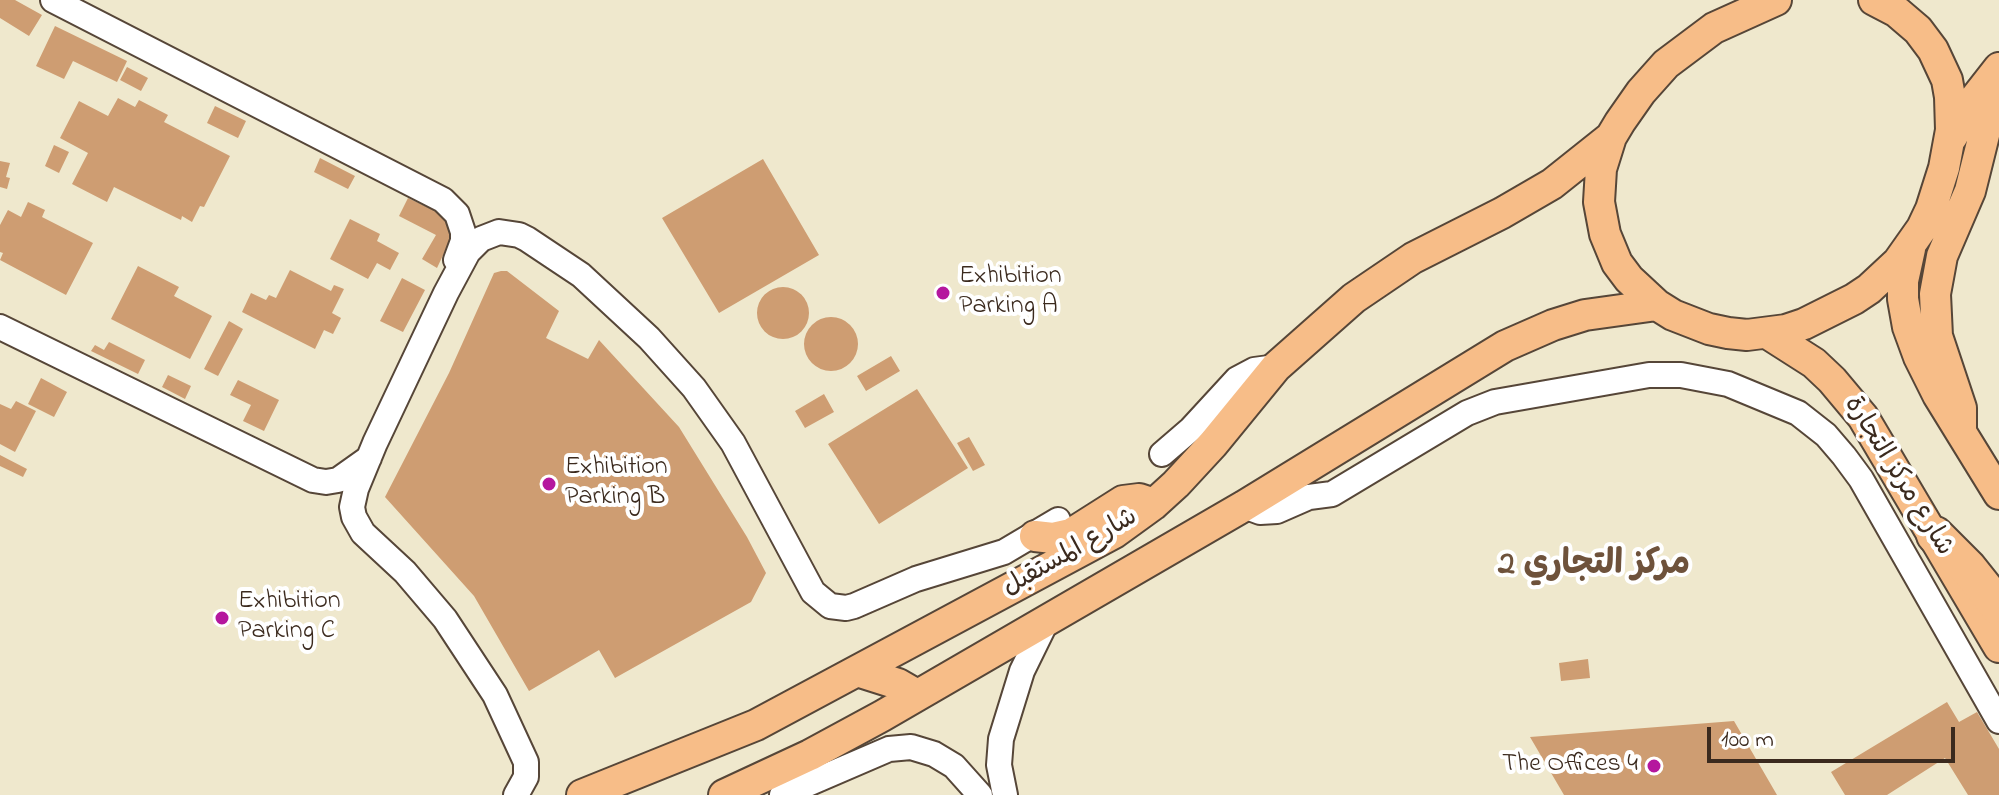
<!DOCTYPE html>
<meta charset="utf-8">
<style>
body{margin:0}
#map{position:relative;width:1999px;height:795px;overflow:hidden;background:#efe8cd;font-family:"Indie Flower",sans-serif}
canvas{display:block}
.scale{position:absolute;left:1707px;top:727px;width:248px;height:36px;box-sizing:border-box;border:4px solid #3b2a1e;border-top:0;padding-left:10px;font-size:24px;line-height:28px;white-space:nowrap;color:#3b2a1e;-webkit-text-stroke:6px #fff;paint-order:stroke}
</style>
<div id="map">
<canvas width="1999" height="795"></canvas>
<div class="scale">100 m</div>
</div>
<script>
const ctx = document.querySelector('canvas').getContext('2d');
ctx.lineJoin = 'round';
function fill(path, color) { ctx.fillStyle = color; ctx.fill(path, 'evenodd'); }
const shape = rows => new Path2D(rows.map(r => 'M' + r).join(''));
function strokePath(path, color, width, dash) { ctx.strokeStyle = color; ctx.lineWidth = width; ctx.lineCap = dash ? 'butt' : 'round'; ctx.setLineDash(dash || []); ctx.stroke(path); }
function drawText(font, color, halo, rows, align = 'center') {
  ctx.font = font + ' "Indie Flower","Playpen Sans Arabic",sans-serif'; ctx.lineWidth = 8; ctx.setLineDash([]); ctx.textBaseline = 'middle'; ctx.strokeStyle = halo; ctx.fillStyle = color; for (const [text, x, y, turn = 0] of rows) {
    ctx.save(); ctx.translate(x, y); ctx.rotate((+turn || 0) * Math.PI / 180); ctx.textAlign = isNaN(turn) ? turn : align; if (halo) ctx.strokeText(text, 0, 0); ctx.fillText(text, 0, 0); ctx.restore();
  }
}
fill(shape([
 [0,0,15,0,42,15,29,36,0,18],
 [55,26,127,61,117,82,73,61,64,79,36,66],
 [127,67,148,78,141,91,120,80],
 [118,98,135,107,139,100,168,115,164,122,230,156,204,207,200,206,192,222,182,216,181,220,114,187,107,202,72,184,88,153,60,138,79,101,108,116],
 [215,106,246,121,238,138,207,123],
 [54,145,69,152,59,173,45,166],
 [320,158,355,176,348,189,314,172],
 [763,159,819,255,719,313,662,218],
 [0,161,10,163,6,177,10,178,7,189,0,187],
 [408,198,446,216,452,236,437,268,422,259,436,235,399,216],
 [28,202,45,210,42,217,93,243,66,295,0,260,3,253,0,252,0,225,8,210,21,217],
 [350,219,380,234,377,241,399,253,390,270,377,263,368,279,330,259],
 [138,266,179,287,174,296,212,316,190,359,111,319],
 [290,270,331,291,334,285,344,289,332,313,341,318,333,334,324,330,315,349,242,312,251,293,266,300,269,295,276,298],
 [501,271,507,271,559,311,546,338,588,359,599,340,679,427,747,537,766,573,751,602,615,678,599,650,529,691,474,596,385,497,449,373,494,273],
 [402,278,425,290,403,332,380,321],
 '757 313a26 26 0 1 1 52 0a26 26 0 1 1-52 0Z',
 '804 344a27 27 0 1 1 54 0a27 27 0 1 1-54 0Z',
 [229,321,243,329,218,376,204,369],
 [109,342,145,360,138,374,91,351,95,345,104,350],
 [891,356,900,371,866,391,857,376],
 [168,375,191,386,185,399,162,387],
 [41,378,67,392,54,417,28,404],
 [238,380,279,400,264,431,243,421,251,405,230,395],
 [917,389,968,468,879,524,828,444],
 [824,394,834,412,805,428,795,411],
 [16,401,36,411,15,452,0,444,0,404,11,409],
 [969,437,985,465,973,471,957,443],
 [0,455,27,469,23,477,0,466],
 [1588,659,1590,678,1561,681,1559,663],
 [1947,702,1959,722,1977,712,1999,749,1999,795,1968,795,1945,758,1887,795,1845,795,1831,772],
 [1734,721,1777,795,1564,795,1530,737]
]), '#ce9d72');
const minor = shape([
 [53,0,443,200,457,214,463,232,463,241,456,260],
 [0,327,313,480,326,482,338,480,369,458],
 [1162,454,1191,429,1237,379,1254,370,1276,367],
 [1244,506,1260,512,1277,511,1309,497,1332,494,1467,413,1495,402,1649,375,1681,375,1728,384,1798,413,1826,435,1844,456,1861,479,1999,721],
 [516,795,526,777,526,762,495,695,445,619,405,572,363,533,354,517,352,507,356,489,375,443,446,293,468,252,481,239,499,232,519,235,527,239,581,275,649,338,694,388,733,443,813,592,830,606,846,608,854,606,916,579,1004,552,1058,520],
 [782,795,889,749,911,747,934,754,954,766,980,795],
 [1005,795,999,765,1001,739,1022,671,1047,620]
]);
const major = shape([
 [1776,0,1714,28,1666,64,1641,92,1620,122,1611,137,1601,169,1599,202,1605,234,1617,263,1629,279,1657,305,1673,315,1709,329,1728,333,1747,335,1786,330,1804,324,1854,299,1869,289,1898,262,1922,228,1931,209,1944,168,1951,130,1950,97,1947,80,1933,50,1918,30,1897,12,1874,0],
 [1952,137,1970,105,1999,68],
 [1910,249,1903,281,1903,299,1908,327,1919,357,1938,395,1999,494],
 [1767,333,1814,363,1832,380,1863,417,1999,647],
 [1961,432,1961,408,1937,336,1935,294,1942,256,1970,191,1986,127,1999,101],
 [1035,536,1053,538,1071,534,1123,501,1139,499,1154,504],
 [857,671,898,684,917,695],
 [582,795,756,725,1114,533,1154,504,1176,484,1213,444,1276,367,1354,298,1413,258,1502,213,1552,184,1611,137],
 [724,795,810,755,882,716,1244,506,1505,346,1553,325,1585,315,1657,305]
]);
const highway = shape([
 [1935,535,1968,568,1999,607]
]);
strokePath(minor, '#564638', 28);
strokePath(major, '#564638', 34);
strokePath(highway, '#564638', 40);
strokePath(minor, '#fff', 24);
strokePath(major, '#f7bd88', 30);
strokePath(highway, '#f7bd88', 36);
for (const [x, y, r, color] of [
 [943,293,8,"#b5179e"],
 [549,484,8,"#b5179e"],
 [222,618,8,"#b5179e"],
 [1654,766,8,"#b5179e"]
]) { const dot = new Path2D(); dot.arc(x, y, r, 0, 2 * Math.PI); ctx.fillStyle = color; ctx.fill(dot); strokePath(dot, '#fff', 3); }
drawText('26px', '#3b2a1e', '#fff', [
 ["Exhibition",959,278],
 ["Parking A",959,308],
 ["Exhibition",565,469],
 ["Parking B",565,499],
 ["Exhibition",238,603],
 ["Parking C",238,633],
 ["The Offices 4",1638,766,"right"]
], 'left');
drawText('26px', '#3b2a1e', '#fff', [
 ["شارع مركز التجارة",1897,477,58],
 ["شارع المستقبل",1071,554,-30]
]);
drawText('bold 34px', '#6e523b', '#fff', [
 ["مركز التجاري 2",1594,567]
]);
</script>
